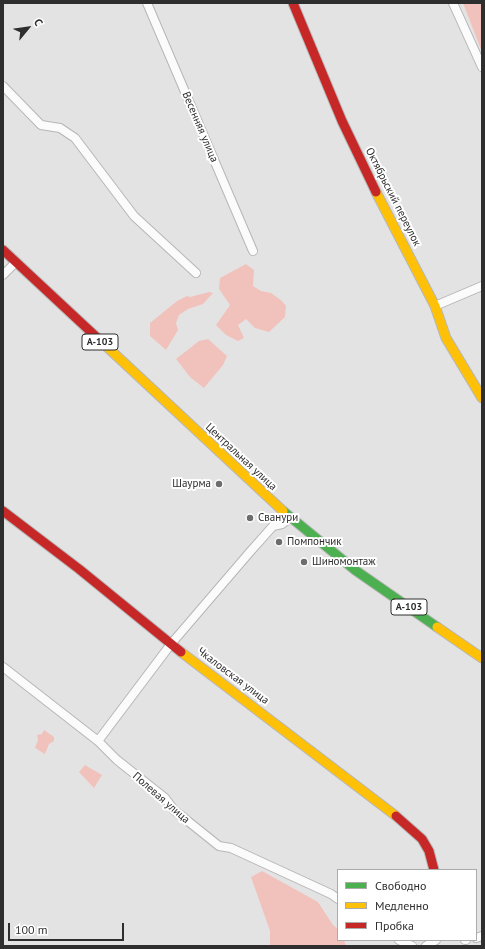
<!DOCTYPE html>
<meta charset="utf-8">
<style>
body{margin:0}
#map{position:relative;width:485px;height:949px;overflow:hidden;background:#e4e3e4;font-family:"PT Sans",sans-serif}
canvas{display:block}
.frame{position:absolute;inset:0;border:4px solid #2f2e2f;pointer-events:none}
.legend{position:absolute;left:337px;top:869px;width:140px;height:72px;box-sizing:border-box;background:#fff;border:1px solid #acabac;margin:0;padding:5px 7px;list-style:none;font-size:12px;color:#2f2e2f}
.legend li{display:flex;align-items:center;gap:8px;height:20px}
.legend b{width:20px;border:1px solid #acabac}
.north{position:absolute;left:8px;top:8px;width:40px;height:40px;-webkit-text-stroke:3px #fff;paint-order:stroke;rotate:61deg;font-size:11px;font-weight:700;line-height:16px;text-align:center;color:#2f2e2f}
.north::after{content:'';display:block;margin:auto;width:14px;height:18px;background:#2f2e2f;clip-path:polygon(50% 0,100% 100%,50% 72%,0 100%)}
.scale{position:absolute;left:8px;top:923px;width:116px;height:18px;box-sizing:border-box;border:2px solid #2f2e2f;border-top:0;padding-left:5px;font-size:12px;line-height:14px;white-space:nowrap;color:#2f2e2f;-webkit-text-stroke:3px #fff;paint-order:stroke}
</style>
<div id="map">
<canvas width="485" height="949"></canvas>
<div class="frame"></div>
<ul class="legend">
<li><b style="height:5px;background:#4caf50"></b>Свободно</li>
<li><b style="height:5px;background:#ffc107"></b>Медленно</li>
<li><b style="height:5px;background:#c62828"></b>Пробка</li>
</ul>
<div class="north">С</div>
<div class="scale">100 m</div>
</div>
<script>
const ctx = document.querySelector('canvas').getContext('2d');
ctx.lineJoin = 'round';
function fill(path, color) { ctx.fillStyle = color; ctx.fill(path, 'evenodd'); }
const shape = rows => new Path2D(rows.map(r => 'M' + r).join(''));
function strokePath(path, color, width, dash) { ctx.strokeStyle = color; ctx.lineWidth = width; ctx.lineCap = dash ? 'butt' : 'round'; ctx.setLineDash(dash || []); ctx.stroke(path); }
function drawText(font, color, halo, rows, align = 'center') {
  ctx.font = font + ' "PT Sans",sans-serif'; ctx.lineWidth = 4; ctx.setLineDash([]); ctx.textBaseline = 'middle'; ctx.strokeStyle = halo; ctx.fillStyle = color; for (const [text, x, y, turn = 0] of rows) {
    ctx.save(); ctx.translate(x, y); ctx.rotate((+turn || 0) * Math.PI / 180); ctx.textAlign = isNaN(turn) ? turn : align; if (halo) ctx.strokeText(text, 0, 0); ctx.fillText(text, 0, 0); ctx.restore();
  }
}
fill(shape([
 [463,3,482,3,482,52],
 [246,264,254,270,253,286,261,291,271,293,282,301,286,306,285,317,269,332,255,328,246,319,238,325,244,338,238,341,226,335,216,325,230,305,219,289,220,278],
 [209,292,213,293,203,304,188,309,179,315,176,323,178,330,166,350,150,336,150,323,177,301,187,296,190,297],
 [208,339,227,356,223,365,204,388,190,377,176,359,199,341],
 [44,730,54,737,54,741,49,744,45,754,35,748,38,740,37,735,42,734],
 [85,765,102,775,94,788,79,772],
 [262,871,318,902,333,925,338,929,338,940,344,940,346,946,270,946,270,931,251,877]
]), '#f1c2bc');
const street = shape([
 [147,3,253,251],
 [453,3,482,67],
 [3,86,41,125,60,128,75,138,134,216,196,273],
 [3,275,16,262],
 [435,306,482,286],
 [3,667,98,741,117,760,165,798,174,810,219,846,231,848,331,894,338,899],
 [98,741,171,644,249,553,273,526,282,524,290,518],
 [476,938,482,936],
 [399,940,412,946],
 [465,940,466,940],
 [426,946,436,940]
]);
const fast = shape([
 [283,511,355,570,437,627]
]);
const slow = shape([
 [376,192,435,306,446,338,482,398],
 [105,345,283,511],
 [437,627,482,658],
 [181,652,396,816]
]);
const jam = shape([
 [293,3,342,121,376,192],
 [3,250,105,345],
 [3,511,79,569,181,652],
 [396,816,422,839,429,851,434,870]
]);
strokePath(street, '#b7b6b7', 10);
strokePath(fast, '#b7b6b7', 11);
strokePath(slow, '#b7b6b7', 11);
strokePath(jam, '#b7b6b7', 11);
strokePath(street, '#fbfbfb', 8);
strokePath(fast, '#4caf50', 9);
strokePath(slow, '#ffc107', 9);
strokePath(jam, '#c62828', 9);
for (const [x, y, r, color] of [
 [219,484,4,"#6e6d6e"],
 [250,518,4,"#6e6d6e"],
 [279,542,4,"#6e6d6e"],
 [304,562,4,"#6e6d6e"]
]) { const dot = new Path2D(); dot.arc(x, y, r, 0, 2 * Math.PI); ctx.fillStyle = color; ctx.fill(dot); strokePath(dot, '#fff', 1.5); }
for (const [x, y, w] of [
 [100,342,36],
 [409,607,36]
]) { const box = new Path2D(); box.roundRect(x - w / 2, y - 8, w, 16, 3); ctx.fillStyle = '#fff'; ctx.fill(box); strokePath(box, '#2f2e2f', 1); }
drawText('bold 10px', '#2f2e2f', null, [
 ["А-103",100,342],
 ["А-103",409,607]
]);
drawText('11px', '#2f2e2f', '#fff', [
 ["Весенняя улица",200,127,67],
 ["Октябрьский переулок",393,197,63],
 ["Центральная улица",241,457,43],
 ["Чкаловская улица",233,676,37],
 ["Полевая улица",161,798,41]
]);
drawText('11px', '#2f2e2f', '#fff', [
 ["Шаурма",211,484,"right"],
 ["Сванури",258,518],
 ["Помпончик",287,542],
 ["Шиномонтаж",312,562]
], 'left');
</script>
